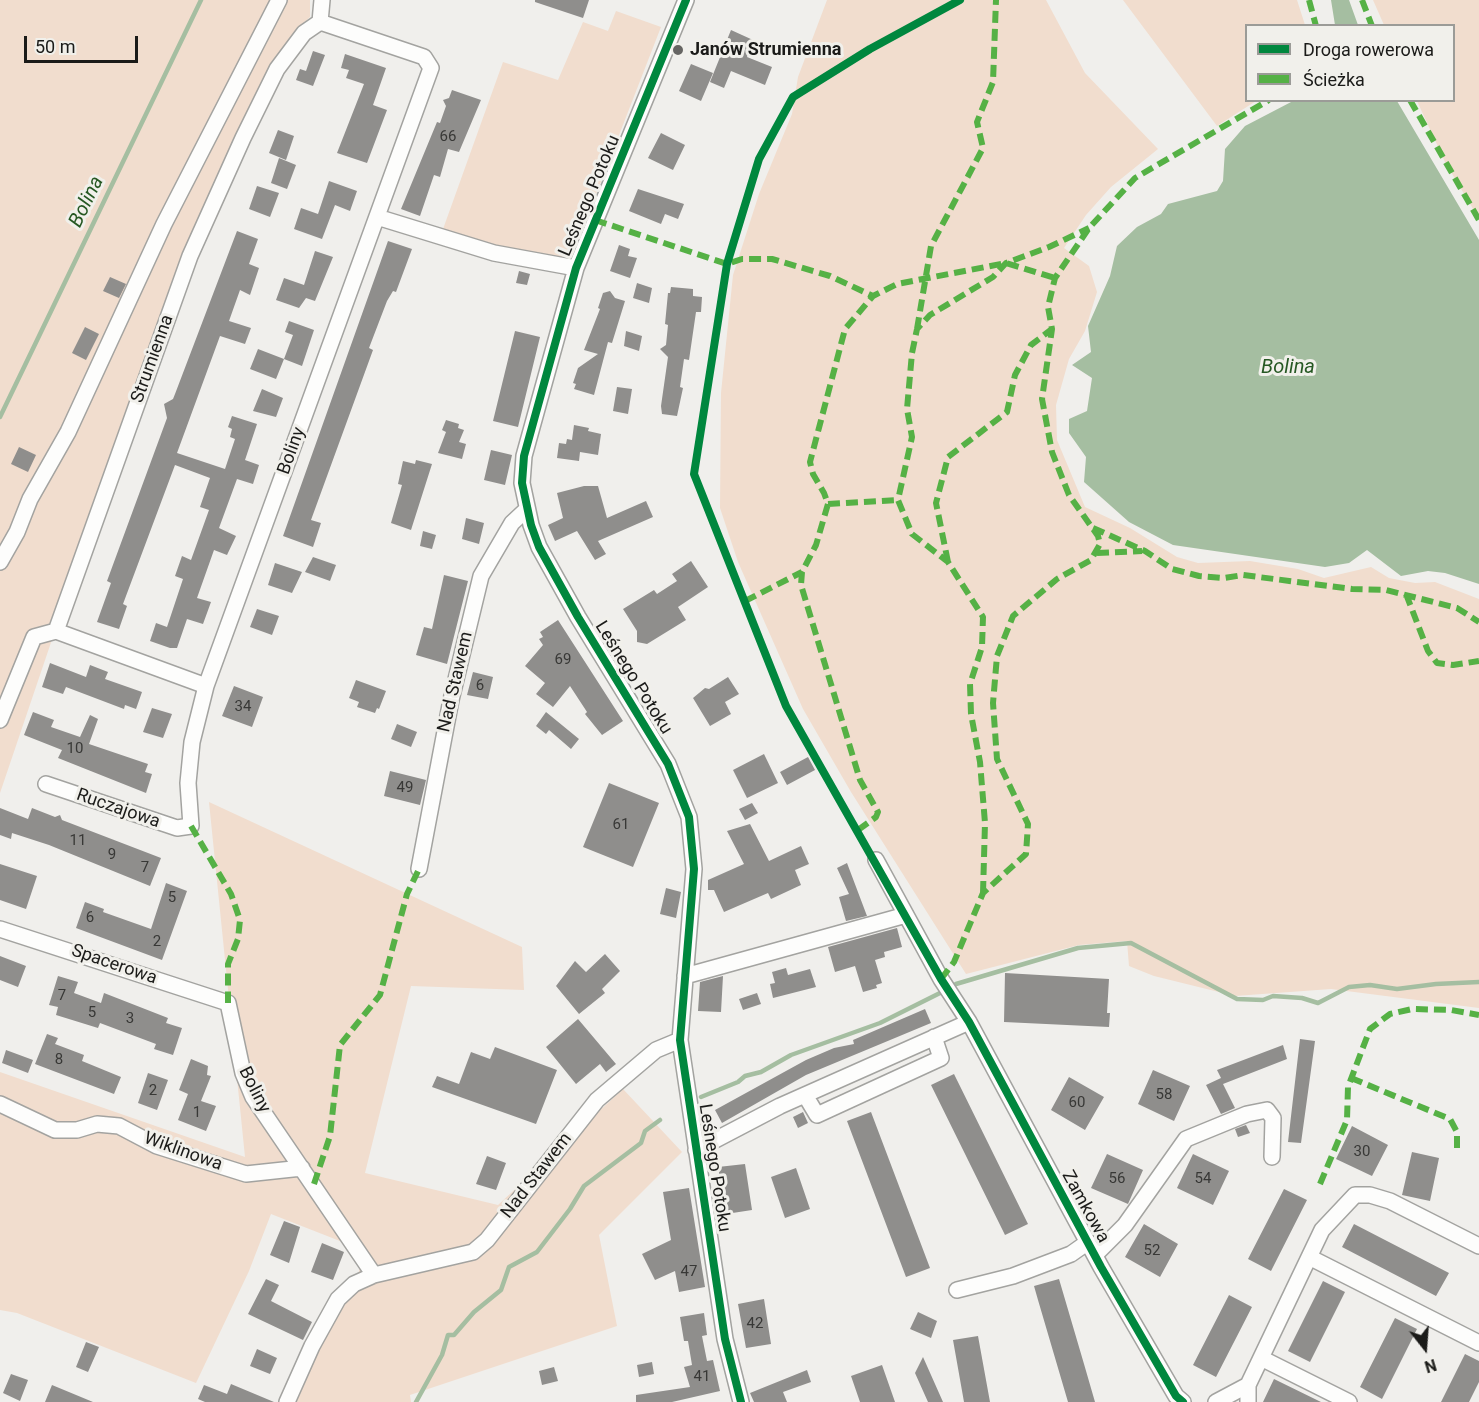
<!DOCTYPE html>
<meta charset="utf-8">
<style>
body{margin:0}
#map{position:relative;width:1479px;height:1402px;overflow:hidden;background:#f0efec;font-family:Roboto,sans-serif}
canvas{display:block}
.legend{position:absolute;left:1245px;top:24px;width:210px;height:78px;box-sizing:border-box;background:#f1f0eb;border:2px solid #9b9b97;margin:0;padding:8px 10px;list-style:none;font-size:18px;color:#1b1b19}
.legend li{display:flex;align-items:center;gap:12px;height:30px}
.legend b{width:30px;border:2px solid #9b9b97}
.north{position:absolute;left:1395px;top:1318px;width:60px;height:60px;-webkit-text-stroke:4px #f1f0eb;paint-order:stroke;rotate:163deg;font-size:16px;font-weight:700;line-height:24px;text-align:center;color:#1b1b19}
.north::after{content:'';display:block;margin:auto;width:21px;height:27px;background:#1b1b19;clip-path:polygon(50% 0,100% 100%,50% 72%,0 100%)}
.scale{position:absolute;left:24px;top:36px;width:114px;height:27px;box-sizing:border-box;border:3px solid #1b1b19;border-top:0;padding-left:8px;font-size:18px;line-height:21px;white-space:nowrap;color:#1b1b19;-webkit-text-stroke:4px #f1f0eb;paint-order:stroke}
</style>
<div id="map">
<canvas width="1479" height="1402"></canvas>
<ul class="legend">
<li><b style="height:8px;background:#00873e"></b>Droga rowerowa</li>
<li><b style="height:8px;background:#55b145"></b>Ścieżka</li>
</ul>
<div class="north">N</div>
<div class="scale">50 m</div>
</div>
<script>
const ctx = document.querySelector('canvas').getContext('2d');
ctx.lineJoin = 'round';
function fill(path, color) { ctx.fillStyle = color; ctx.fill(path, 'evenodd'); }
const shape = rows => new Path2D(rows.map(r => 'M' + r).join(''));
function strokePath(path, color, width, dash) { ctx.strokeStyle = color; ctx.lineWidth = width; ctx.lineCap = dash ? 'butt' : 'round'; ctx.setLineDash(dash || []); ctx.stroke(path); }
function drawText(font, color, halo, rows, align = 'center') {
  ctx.font = font + ' Roboto,sans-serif'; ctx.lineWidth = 6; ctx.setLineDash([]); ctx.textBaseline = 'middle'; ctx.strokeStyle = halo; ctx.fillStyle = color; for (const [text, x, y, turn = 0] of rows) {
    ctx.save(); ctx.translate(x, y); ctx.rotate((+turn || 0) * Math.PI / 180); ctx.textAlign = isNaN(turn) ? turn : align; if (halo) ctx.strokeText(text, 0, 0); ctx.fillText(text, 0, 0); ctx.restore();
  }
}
fill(shape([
 [0,0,310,0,310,17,296,30,166,303,0,793],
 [827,0,1046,0,1085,73,1158,149,1111,187,1086,215,1064,248,1089,266,1097,292,1085,331,1069,359,1056,405,1057,440,1085,507,1130,528,1177,557,1198,563,1250,561,1298,569,1324,578,1371,567,1389,578,1415,583,1435,582,1479,599,1479,1008,1331,989,1235,996,1154,976,1129,966,1127,941,1079,945,966,974,851,792,803,709,738,562,720,508,721,393,733,275,759,194,792,114,798,77],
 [1123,0,1297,0,1305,25,1246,26,1246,100,1256,101,1217,126],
 [1373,0,1479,0,1479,219,1445,162,1417,101,1454,100,1454,26,1384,25],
 [616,11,661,27,565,274,438,243,503,62,558,80,583,22,608,31],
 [209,802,522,947,524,990,411,986,365,1173,498,1205,623,1089,682,1152,599,1235,617,1326,410,1395,411,1402,282,1402,320,1316,338,1290,358,1275,360,1266,345,1243,271,1214,249,1271,196,1383,17,1313,0,1310,0,1072,245,1157]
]), '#f1ddce');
fill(shape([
 [1331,0,1349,0,1358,25,1335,25],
 [1293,101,1397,101,1479,240,1479,584,1445,573,1428,571,1401,576,1367,550,1349,563,1325,567,1173,545,1129,522,1084,482,1086,457,1069,433,1069,419,1087,411,1092,378,1072,365,1091,352,1088,326,1110,276,1117,246,1137,227,1161,214,1168,204,1217,191,1223,181,1225,149,1245,126]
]), '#a5bea1');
strokePath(shape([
 [0,417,201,0],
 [956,984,1078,948,1131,943,1237,999,1263,1000,1273,996,1302,998,1318,1003,1349,987,1370,985,1397,989,1436,984,1479,982],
 [701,1097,738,1082,745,1076,761,1072,791,1055,880,1023,940,993],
 [416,1402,442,1355,448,1335,454,1335,474,1312,501,1290,509,1267,537,1252,570,1209,584,1186,641,1143,645,1131,660,1120]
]), '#a5bea1', 4.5);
fill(shape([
 [535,0,589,0,583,18,535,2],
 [731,30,753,40,747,57,772,67,765,85,731,71,724,88,710,82],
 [313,51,325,55,313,86,296,80,300,69,306,71],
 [345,54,386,68,373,105,387,110,367,163,337,153,364,84,346,78,349,70,341,68],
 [691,64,713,73,701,101,679,91],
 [452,90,481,100,459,152,448,149,440,177,434,175,420,216,401,209,437,122,440,123,446,106,443,100,449,98],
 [278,130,294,136,286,160,269,153],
 [661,133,685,145,673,170,648,158],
 [279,158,296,165,287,189,271,183],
 [329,181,357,191,350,211,335,205,322,239,294,229,301,208,318,214],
 [257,186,279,193,270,217,249,209],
 [638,189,684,204,678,219,665,214,661,224,629,211],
 [237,231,258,239,249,264,259,268,250,295,240,290,229,321,251,328,245,344,220,336,177,453,225,469,235,439,230,437,232,429,228,427,232,416,257,424,245,460,259,465,253,484,237,479,219,528,236,536,227,555,214,550,197,598,211,602,203,624,187,619,177,648,170,648,150,641,156,623,167,627,183,579,175,576,182,556,191,560,209,510,200,507,210,478,175,465,123,604,127,606,119,629,97,622,111,583,107,581,167,418,164,404,173,399,175,394],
 [388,241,412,249,396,292,393,291,387,301,369,348,373,350,311,520,321,523,313,547,283,536],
 [619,245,630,249,628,256,637,258,630,278,610,271],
 [315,251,333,257,315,301,306,298,299,308,276,300,284,278,304,285],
 [519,271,530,274,527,285,516,283],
 [110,277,126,284,119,298,103,291],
 [637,283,652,288,649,303,633,298],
 [671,287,693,289,693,296,702,297,701,312,696,312,689,360,684,359,680,387,683,388,677,416,662,414,661,406,668,357,660,349,666,345,668,325,665,324,668,293,670,293],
 [610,291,615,298,625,301,612,343,608,342,594,395,574,389,576,384,573,383,578,368,598,354,584,350,600,309,598,308,603,293],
 [289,321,314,330,302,366,284,359,293,335,285,332],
 [85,327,99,334,86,360,72,353],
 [515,331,540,337,518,427,493,421],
 [626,331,642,336,639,351,624,346],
 [258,349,284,359,276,379,250,369],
 [617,387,632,389,628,414,613,411],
 [262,389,283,398,276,417,253,411],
 [446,420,459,424,458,428,464,430,459,442,466,444,462,459,438,453,446,432,442,430],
 [574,425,589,428,588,431,601,434,598,455,580,452,579,461,557,458,559,443,566,444,567,439,572,440],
 [19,447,36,455,28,472,11,464],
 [491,450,512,455,505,485,484,480],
 [416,460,432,464,411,530,391,523,402,485,398,484,403,461,415,464],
 [584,486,598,486,607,518,646,501,653,517,598,541,606,554,595,560,577,531,555,541,548,525,563,518,557,493],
 [466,518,484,523,479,544,462,539],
 [423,531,436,535,432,549,420,546],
 [313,557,336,565,330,581,305,572],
 [691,561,708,587,678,607,686,620,647,644,637,642,637,631,623,609,654,590,657,594,677,581,672,574],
 [275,563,302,572,292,593,268,585],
 [444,575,468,581,447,664,416,655,424,627,432,629],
 [257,609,279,616,272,635,250,627],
 [558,620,623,721,602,735,585,714,587,712,570,686,553,707,536,694,545,683,525,666,543,645,539,639,543,637,540,632],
 [50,663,86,677,90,665,108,672,105,679,142,692,136,709,125,705,124,709,66,687,63,694,42,687],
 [473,672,493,677,488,699,467,695],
 [728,677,739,694,725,702,731,714,710,726,693,698,705,688,709,689],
 [356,680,386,691,379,709,377,708,375,713,357,707,359,702,349,698],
 [234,686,263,697,252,727,222,716],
 [152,708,172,714,163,738,143,732],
 [33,712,54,720,51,727,80,737,90,715,98,719,89,744,148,764,145,772,152,774,146,793,58,758,62,750,24,735],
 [546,712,579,739,571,749,549,730,546,734,536,726],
 [397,724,417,732,411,747,391,739],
 [764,754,778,783,747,798,733,770],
 [808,757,815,770,787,785,780,772],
 [390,771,426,780,420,805,384,796],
 [609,783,659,803,633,867,583,847],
 [752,803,758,813,745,820,739,809],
 [0,808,28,819,32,808,55,817,60,815,62,820,161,858,150,886,49,845,12,833,11,839,0,835],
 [750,824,769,861,801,846,809,864,795,870,801,885,771,899,768,893,724,912,714,890,708,890,708,880,744,864,727,831],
 [847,863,867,916,846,921,839,897,849,894,837,868],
 [0,864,37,876,26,909,0,900],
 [166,883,187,891,162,960,76,928,85,902,104,909,103,912,151,929],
 [666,888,681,892,676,918,660,914],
 [897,928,902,947,884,952,885,957,875,960,882,983,876,985,877,988,863,992,855,966,835,972,828,947],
 [605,954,620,971,602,989,605,993,579,1014,556,986,575,961,586,972],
 [0,956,26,966,18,987,0,980],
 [786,968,788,975,810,969,816,987,773,998,770,984,775,983,772,972],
 [1005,973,1109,979,1107,1013,1110,1013,1109,1027,1004,1022],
 [58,976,78,982,74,993,101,1003,104,993,168,1018,166,1023,182,1028,173,1055,154,1049,156,1044,100,1023,98,1028,56,1015,58,1007,49,1005],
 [723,976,721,1012,698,1011,700,982],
 [757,993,761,1004,743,1010,739,999],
 [925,1009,931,1023,806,1075,722,1123,715,1110,806,1060,834,1048,854,1044,853,1040],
 [578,1019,616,1064,606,1072,600,1064,576,1084,546,1047],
 [47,1034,58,1038,55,1044,84,1055,82,1061,121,1077,114,1094,35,1064],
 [1300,1039,1315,1041,1301,1143,1288,1142],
 [1283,1045,1287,1059,1223,1084,1235,1108,1221,1114,1206,1085,1221,1078,1217,1070],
 [495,1047,557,1070,536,1124,432,1087,437,1076,459,1084,471,1052,490,1059],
 [6,1050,33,1060,28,1073,2,1063],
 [191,1059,208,1066,207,1075,211,1076,201,1101,216,1106,206,1131,178,1120,188,1094,179,1090],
 [1153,1070,1190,1086,1174,1121,1138,1104],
 [148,1073,168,1080,157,1110,138,1103],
 [954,1074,1028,1224,1005,1235,931,1085],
 [1069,1077,1104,1097,1085,1130,1051,1110],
 [803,1112,808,1123,798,1128,793,1117],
 [871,1112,930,1268,906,1277,847,1121],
 [1246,1125,1250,1133,1238,1137,1235,1129],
 [1352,1126,1388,1145,1372,1176,1336,1159],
 [1412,1152,1439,1158,1430,1201,1402,1195],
 [1107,1154,1143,1170,1128,1204,1091,1188],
 [1193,1154,1229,1171,1213,1205,1177,1188],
 [487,1156,506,1163,496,1190,476,1184],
 [745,1164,752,1210,726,1214,718,1167],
 [796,1168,810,1209,785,1218,771,1177],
 [689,1188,705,1287,679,1292,675,1271,655,1280,642,1254,671,1240,663,1192],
 [1284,1189,1307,1200,1271,1271,1248,1259],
 [284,1221,300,1227,289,1263,270,1255],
 [1144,1224,1178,1244,1160,1277,1125,1257],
 [1354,1224,1449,1273,1436,1296,1342,1247],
 [322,1243,344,1252,333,1280,311,1272],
 [266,1279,279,1285,271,1301,312,1322,303,1340,248,1314],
 [1059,1279,1084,1364,1095,1402,1068,1402,1038,1300,1034,1286],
 [1323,1281,1345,1292,1310,1362,1288,1351],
 [1229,1295,1252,1307,1216,1377,1193,1365],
 [764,1299,771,1344,746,1348,738,1304],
 [918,1312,937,1321,931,1338,910,1329],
 [704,1313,707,1335,702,1336,707,1361,713,1360,720,1391,672,1402,636,1402,636,1395,690,1387,684,1367,692,1365,688,1341,684,1341,680,1317],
 [1395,1318,1417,1329,1382,1399,1360,1387],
 [978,1336,990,1402,964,1402,953,1340],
 [86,1342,99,1347,88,1372,76,1367],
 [257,1349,277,1358,270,1374,250,1366],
 [1465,1354,1479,1361,1479,1382,1469,1402,1441,1402],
 [923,1357,943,1402,928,1402,915,1373],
 [652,1362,654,1374,639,1377,637,1365],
 [882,1365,895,1402,860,1402,851,1376],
 [554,1367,558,1381,542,1385,539,1371],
 [807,1370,811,1382,783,1392,787,1402,754,1402,750,1393],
 [11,1374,28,1380,20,1401,3,1393],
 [1274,1379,1321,1402,1263,1402],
 [231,1384,274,1402,205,1402,198,1399,204,1385,227,1394],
 [52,1385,93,1402,45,1402]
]), '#8f8e8c');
const minor = shape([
 [686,0,576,268,524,456,522,483,531,525,539,547,578,617,668,764,689,817,694,869,680,1040,725,1339,741,1402],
 [377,217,494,253,576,268],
 [0,562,17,532,30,499,68,432,164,224,279,0],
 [56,631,206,686],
 [0,720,34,637,56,631,190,256,243,138,277,69,304,33,320,22,322,0],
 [46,784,177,828,191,826,188,783,192,742,206,686,431,68,424,57,320,22],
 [876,860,941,979,969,1022,1101,1267,1176,1396,1183,1402],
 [419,869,451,700,481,576,512,523,527,509],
 [0,929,228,1003,243,1073,253,1097,374,1275],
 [685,976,906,915],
 [805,1095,817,1115,941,1058,934,1037],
 [0,1104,55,1130,77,1130,97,1124,119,1126,157,1146,246,1174,302,1168],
 [696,1150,780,1106,969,1022],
 [1095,1255,1125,1225,1186,1139,1247,1114,1267,1110,1273,1118,1272,1157],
 [1311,1258,1479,1343],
 [957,1290,1013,1276,1071,1254,1088,1242],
 [1261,1358,1349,1402],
 [287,1402,312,1346,338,1299,354,1284,374,1275,473,1252,487,1240,597,1100,656,1050,680,1040],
 [1216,1402,1248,1385],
 [1248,1402,1248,1385,1322,1230,1355,1195,1370,1195,1390,1201,1479,1246]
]);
strokePath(minor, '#a3a3a0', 18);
strokePath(minor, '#fdfdfc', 15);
strokePath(shape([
 [1309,0,1316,26],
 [1362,0,1372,26],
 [1410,100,1479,220],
 [595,220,727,264,742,259,772,259,830,276,873,296],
 [917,329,931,246,983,148,977,122,993,82,996,0],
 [828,504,898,500],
 [1093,528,1145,551,1172,569,1199,576,1224,578,1243,575,1352,589,1386,590,1457,608,1479,622],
 [1097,553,1142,551],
 [948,562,936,503,948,457,1007,412,1015,375,1031,345,1052,329],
 [1406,594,1428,651,1437,663,1453,665,1479,661],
 [745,601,802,572],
 [191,826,231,894,240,920,238,939,228,964,228,1003],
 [858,830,876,817,878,812,860,780,801,585,802,572,816,545,828,504,824,493,813,474,810,462,845,329,873,296,897,284,1006,263,1055,278],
 [983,893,985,823,980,762,971,714,970,684,982,647,983,617,948,562,912,534,898,500,912,437,907,409,912,353,917,329,930,315,993,277,1006,263,1049,247,1089,228],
 [941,979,954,962,983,893,1026,854,1028,824,997,759,993,703,997,656,1013,616,1057,579,1091,560,1100,544,1098,536,1069,495,1052,452,1042,399,1052,329,1048,307,1055,278,1089,228,1135,178,1269,100],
 [1351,1078,1450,1119,1457,1132,1457,1152],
 [314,1184,330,1136,340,1045,380,995,407,894,419,869],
 [1320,1184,1347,1120,1348,1087,1370,1029,1390,1014,1412,1009,1451,1010,1479,1015]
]), '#55b145', 6, [12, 6]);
strokePath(shape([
 [686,0,576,268,524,456,522,483,531,525,539,547,578,617,668,764,689,817,694,869,680,1040,725,1339,741,1402],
 [960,0,870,49,793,97,759,159,727,264,694,474,786,706,941,979,969,1022,1101,1267,1176,1396,1183,1402]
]), '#00873e', 8);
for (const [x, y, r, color] of [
 [678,50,6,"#666563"]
]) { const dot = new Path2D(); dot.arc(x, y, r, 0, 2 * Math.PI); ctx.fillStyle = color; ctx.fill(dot); strokePath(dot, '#f1f0eb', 2); }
drawText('15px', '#383836', null, [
 ["66",448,137],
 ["69",563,660],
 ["6",480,686],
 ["34",243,707],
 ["10",75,749],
 ["49",405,788],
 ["61",621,825],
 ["11",78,841],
 ["9",112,855],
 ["7",145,868],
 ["5",172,898],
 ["6",90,918],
 ["2",157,942],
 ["7",62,996],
 ["5",92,1013],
 ["3",130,1019],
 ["8",59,1060],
 ["2",153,1091],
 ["58",1164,1095],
 ["60",1077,1103],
 ["1",197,1113],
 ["30",1362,1152],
 ["56",1117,1179],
 ["54",1203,1179],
 ["52",1152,1251],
 ["47",689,1272],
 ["42",755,1324],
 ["41",702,1377]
]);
drawText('bold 18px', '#1b1b19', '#f1f0eb', [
 ["Janów Strumienna",690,50]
], 'left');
drawText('18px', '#1b1b19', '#f1f0eb', [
 ["Leśnego Potoku",590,196,-67],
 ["Strumienna",153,359,-70],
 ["Boliny",292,451,-70],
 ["Leśnego Potoku",633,678,58],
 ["Nad Stawem",456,682,-77],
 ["Ruczajowa",118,809,19],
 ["Spacerowa",114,965,19],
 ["Boliny",254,1090,63],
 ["Wiklinowa",183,1152,20],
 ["Leśnego Potoku",714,1168,81],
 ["Nad Stawem",537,1176,-52],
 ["Zamkowa",1085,1207,61]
]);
drawText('italic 20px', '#265823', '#f1f0eb', [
 ["Bolina",87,202,-64],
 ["Bolina",1288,368]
]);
</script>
